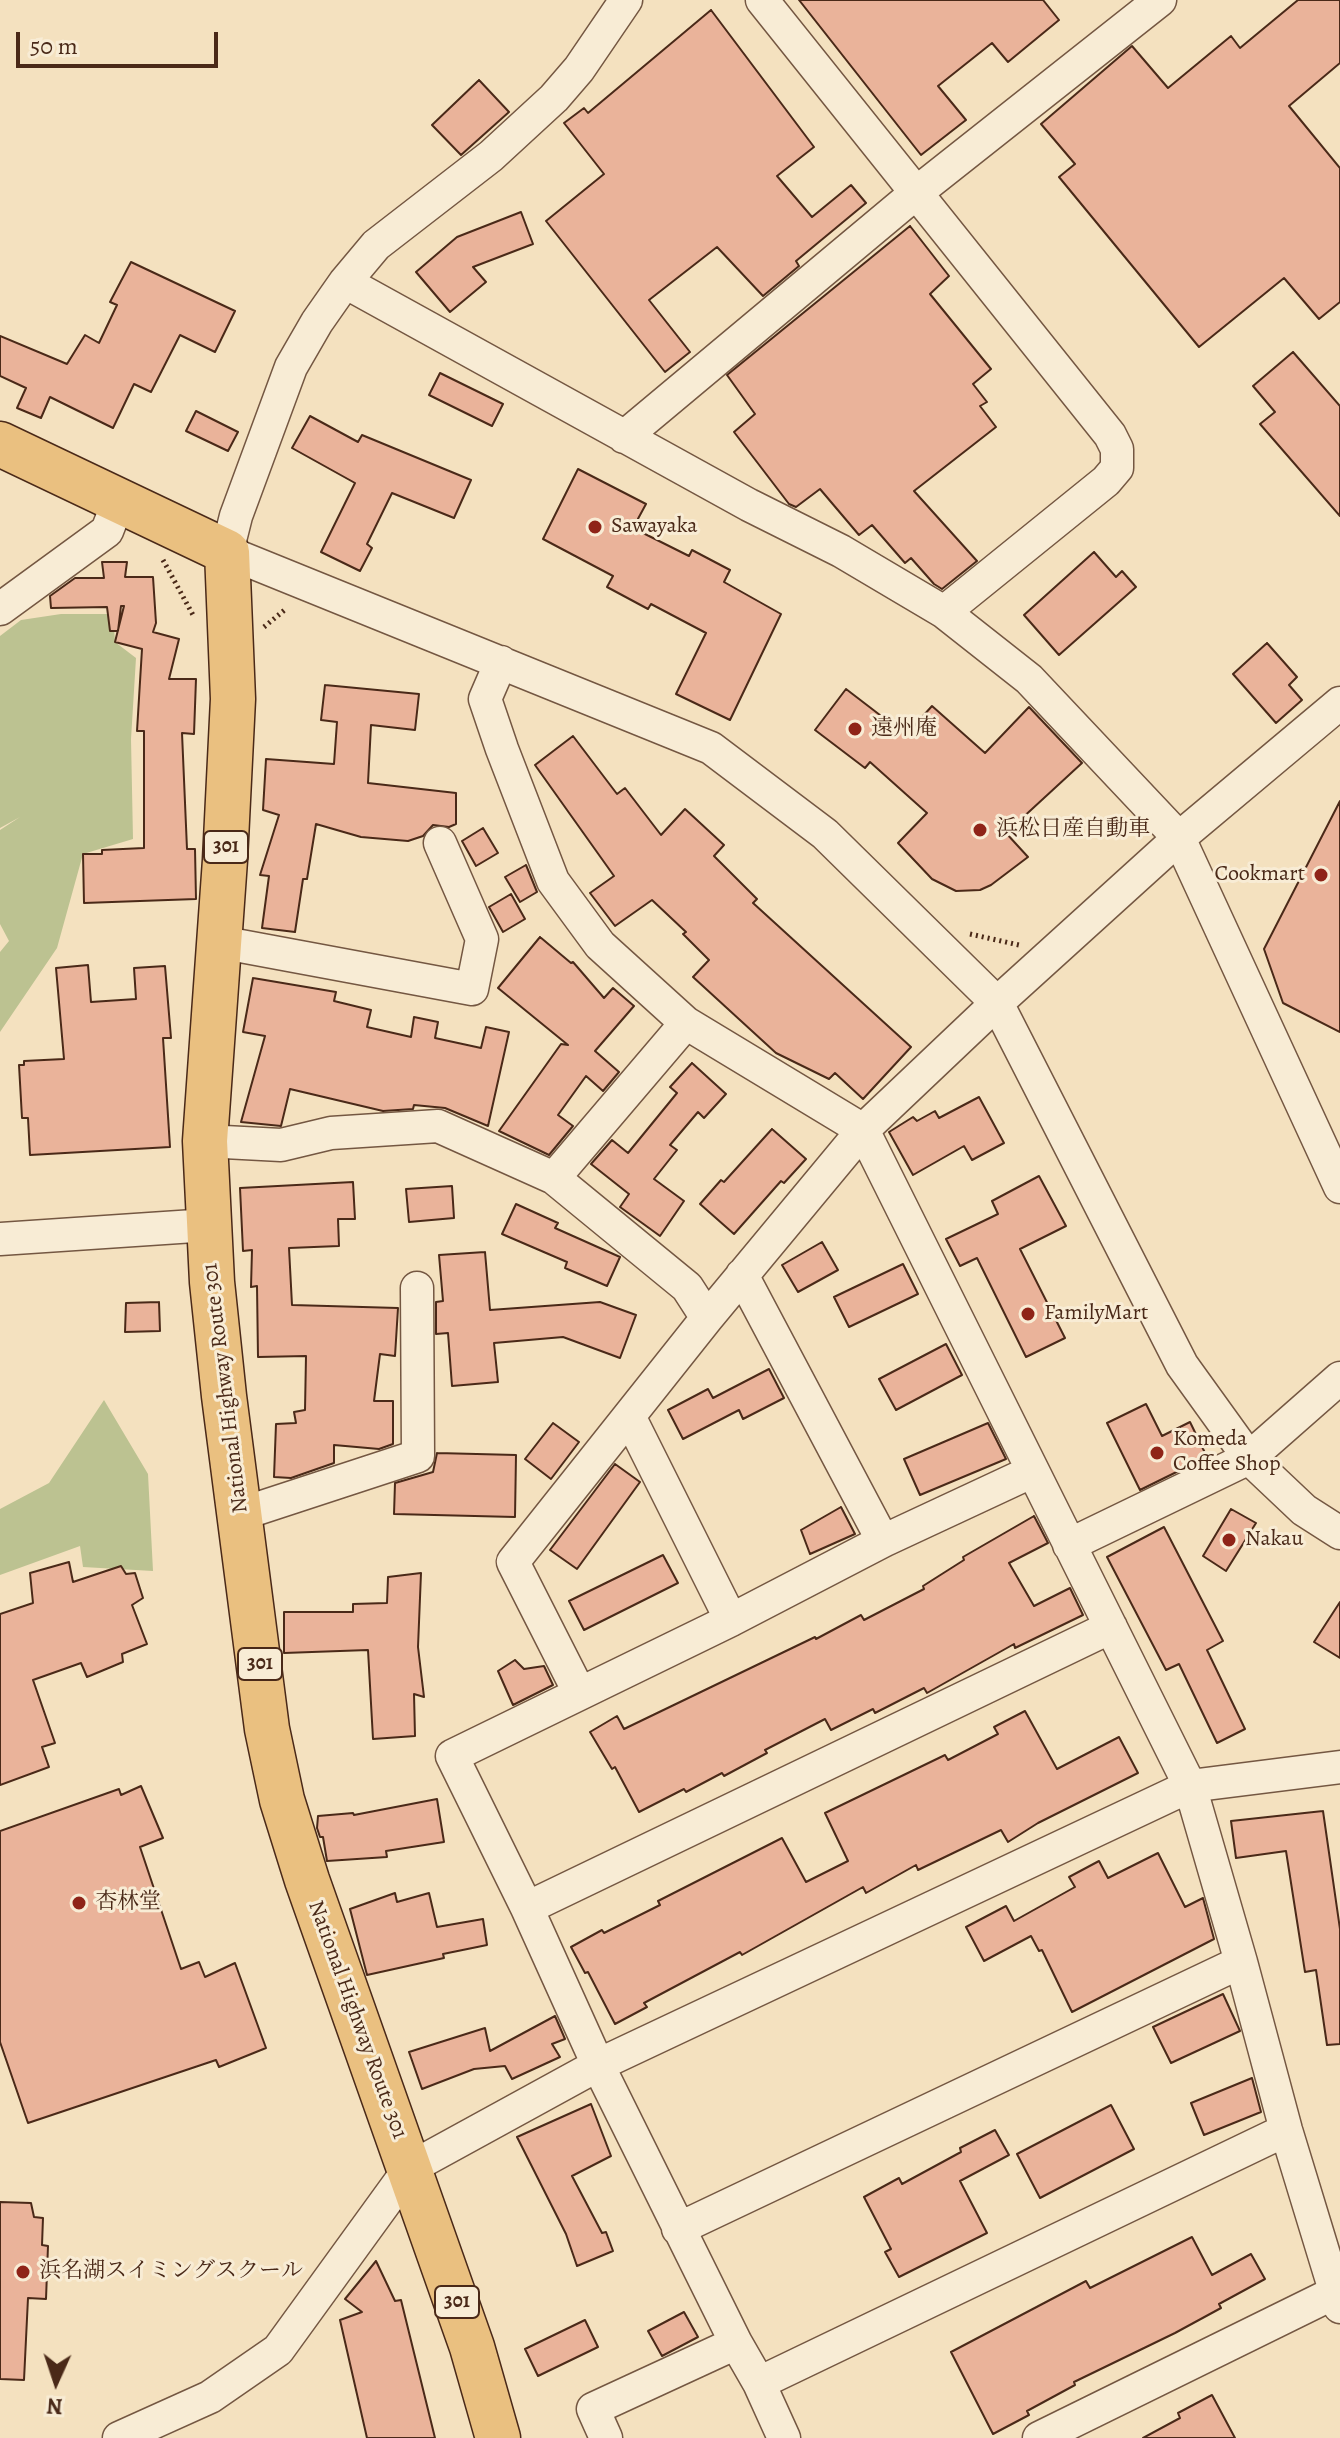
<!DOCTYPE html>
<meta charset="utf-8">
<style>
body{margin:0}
#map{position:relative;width:1340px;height:2438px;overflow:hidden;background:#f4e1bf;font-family:Alegreya,serif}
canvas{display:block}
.north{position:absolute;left:16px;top:2342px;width:80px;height:80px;-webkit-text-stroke:6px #f8ecd5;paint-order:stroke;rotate:183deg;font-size:22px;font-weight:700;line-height:32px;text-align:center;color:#4a2918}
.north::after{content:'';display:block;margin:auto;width:28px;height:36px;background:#4a2918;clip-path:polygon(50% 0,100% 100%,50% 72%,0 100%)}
.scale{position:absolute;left:16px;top:32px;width:202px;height:36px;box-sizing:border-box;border:4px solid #4a2918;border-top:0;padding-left:10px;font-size:24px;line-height:28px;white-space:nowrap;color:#4a2918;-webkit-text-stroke:6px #f8ecd5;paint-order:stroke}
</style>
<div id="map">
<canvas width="1340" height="2438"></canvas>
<div class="north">N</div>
<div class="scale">50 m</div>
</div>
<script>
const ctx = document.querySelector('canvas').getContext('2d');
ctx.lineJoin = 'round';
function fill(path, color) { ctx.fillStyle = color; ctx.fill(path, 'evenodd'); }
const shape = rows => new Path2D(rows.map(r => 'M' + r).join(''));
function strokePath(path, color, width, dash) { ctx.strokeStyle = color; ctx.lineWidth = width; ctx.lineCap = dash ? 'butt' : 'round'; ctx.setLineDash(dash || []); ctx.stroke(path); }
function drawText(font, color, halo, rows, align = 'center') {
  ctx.font = font + ' Alegreya,"Noto Serif JP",serif'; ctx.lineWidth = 6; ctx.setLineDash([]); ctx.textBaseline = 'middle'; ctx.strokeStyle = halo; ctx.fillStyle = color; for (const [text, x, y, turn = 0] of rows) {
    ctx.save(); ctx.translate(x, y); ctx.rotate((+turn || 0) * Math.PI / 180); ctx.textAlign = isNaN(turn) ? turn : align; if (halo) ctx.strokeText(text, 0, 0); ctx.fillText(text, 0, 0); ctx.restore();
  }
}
fill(shape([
 [61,614,113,614,115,642,136,658,131,739,133,839,83,854,57,948,0,1032,0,952,9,941,0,924,0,830,20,817,0,828,0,636,21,620],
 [104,1400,148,1474,153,1571,83,1567,80,1546,0,1575,0,1509,49,1483]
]), '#bcc291');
const building = shape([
 [799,0,1043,0,1059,20,1008,62,992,43,938,86,966,120,921,155,799,0],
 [1298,0,1340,0,1340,63,1289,106,1340,168,1340,302,1319,319,1284,278,1199,347,1059,177,1075,164,1041,124,1132,46,1168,88,1231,36,1240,48,1298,0],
 [711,10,814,147,777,176,812,217,851,185,866,203,796,261,799,266,763,296,717,247,649,300,690,352,665,372,546,221,604,174,564,123,584,108,588,113,711,10],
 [479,80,509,112,461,155,432,125,479,80],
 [521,212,533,244,473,267,486,282,450,312,416,272,457,237,521,212],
 [910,226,949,276,930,294,991,369,973,384,987,402,980,406,996,427,914,491,977,561,942,589,934,584,911,558,905,563,872,525,859,535,820,489,796,507,789,504,734,432,755,414,727,375,910,226],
 [131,262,235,311,215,352,180,335,151,392,134,384,113,428,50,397,41,418,17,408,26,388,0,376,0,336,67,364,85,335,99,343,117,305,110,302,131,262],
 [1293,352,1340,406,1340,516,1260,424,1275,412,1253,386,1293,352],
 [440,373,503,404,492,426,429,395,440,373],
 [196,411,238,432,228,451,186,431,196,411],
 [310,416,358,442,362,435,471,480,454,518,392,493,367,544,372,548,360,571,321,552,355,483,292,448,310,416],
 [578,469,646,504,633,528,689,556,692,550,730,570,724,582,781,614,730,720,676,694,706,633,651,604,648,609,607,587,613,576,543,539,578,469],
 [1094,552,1116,577,1122,571,1136,587,1059,655,1024,615,1094,552],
 [102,562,127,562,125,577,153,577,156,623,153,632,179,639,169,679,196,679,194,734,182,733,187,849,195,849,196,899,84,903,83,854,102,854,102,850,144,848,144,731,137,731,142,649,115,642,124,606,121,606,118,631,110,631,107,607,51,608,50,596,75,578,104,578,102,562],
 [1267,643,1297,677,1289,685,1302,700,1276,723,1233,674,1267,643],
 [325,685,419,694,415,730,371,725,368,783,456,793,456,824,449,827,433,825,423,836,408,841,361,837,316,824,307,879,303,879,295,932,262,928,269,876,260,875,279,815,263,810,266,759,334,764,337,722,321,720,325,685],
 [846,689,906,735,932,706,985,753,1029,707,1082,763,1006,833,1028,857,991,885,980,890,956,891,932,879,898,843,927,813,870,762,865,768,815,730,846,689],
 [573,736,617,794,625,788,661,835,685,809,724,845,714,856,757,899,753,903,911,1047,863,1099,835,1073,829,1079,776,1053,693,977,709,960,683,934,686,932,652,900,615,926,590,893,614,876,535,765,573,736],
 [1340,801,1340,1032,1283,1003,1264,949,1340,801],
 [483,828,498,853,476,866,462,841,483,828],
 [526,865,537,892,520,902,505,877,526,865],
 [511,894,525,919,503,932,489,907,511,894],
 [540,937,571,963,573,962,604,998,613,988,634,1006,595,1051,619,1072,603,1091,586,1076,558,1115,573,1126,549,1155,499,1131,561,1044,568,1045,498,988,540,937],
 [88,965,91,1002,136,999,134,968,165,966,171,1038,163,1038,170,1147,30,1155,28,1118,22,1118,19,1065,24,1065,24,1061,64,1059,56,968,88,965],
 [253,978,336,992,334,1001,371,1010,367,1027,411,1037,414,1017,438,1022,435,1038,481,1048,486,1027,509,1032,488,1126,445,1108,414,1105,413,1109,383,1111,290,1089,281,1126,241,1122,265,1036,243,1032,253,978],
 [692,1063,726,1094,704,1118,698,1112,670,1145,677,1150,654,1179,684,1201,660,1236,620,1207,629,1194,591,1164,612,1140,628,1153,677,1093,670,1087,692,1063],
 [979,1097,1004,1143,972,1160,964,1146,913,1175,889,1132,913,1117,917,1121,935,1111,939,1118,979,1097],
 [772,1129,806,1159,784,1183,781,1181,734,1234,700,1204,721,1180,724,1182,772,1129],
 [1039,1176,1066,1226,1020,1249,1065,1338,1026,1357,977,1258,960,1266,946,1239,998,1214,992,1201,1039,1176],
 [353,1182,355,1219,338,1219,339,1246,289,1248,292,1305,398,1308,395,1356,380,1354,374,1401,393,1401,393,1444,379,1449,334,1445,334,1463,291,1478,274,1477,276,1424,296,1423,294,1412,305,1410,306,1356,258,1357,257,1286,251,1287,252,1250,243,1251,240,1188,353,1182],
 [452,1186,454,1218,409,1222,406,1189,452,1186],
 [516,1204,558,1223,555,1228,620,1257,607,1286,565,1268,567,1262,502,1234,516,1204],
 [822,1242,838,1270,798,1292,782,1265,822,1242],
 [485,1252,490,1310,600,1302,636,1315,620,1358,563,1337,494,1343,498,1382,452,1386,448,1333,436,1334,436,1302,443,1301,439,1255,485,1252],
 [903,1264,918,1294,849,1327,834,1297,903,1264],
 [159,1302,160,1331,125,1332,126,1303,159,1302],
 [946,1344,962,1375,896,1410,879,1379,946,1344],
 [769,1369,784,1398,743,1419,739,1410,683,1439,668,1410,708,1389,713,1398,769,1369],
 [1146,1404,1162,1436,1190,1422,1207,1457,1140,1490,1107,1423,1146,1404],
 [553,1423,579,1442,551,1479,525,1459,553,1423],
 [988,1423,1006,1459,920,1495,904,1459,988,1423],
 [437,1453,516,1455,515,1517,394,1514,395,1483,433,1472,437,1453],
 [615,1464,640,1482,577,1569,550,1550,615,1464],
 [841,1507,855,1534,810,1554,801,1530,841,1507],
 [1231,1509,1256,1523,1226,1571,1203,1556,1231,1509],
 [1034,1516,1048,1543,1009,1563,1034,1606,1070,1588,1083,1615,1015,1648,1014,1644,927,1693,924,1688,875,1713,873,1709,831,1730,825,1719,765,1750,767,1753,724,1776,722,1773,686,1792,684,1789,639,1812,615,1767,612,1769,590,1732,617,1716,624,1729,815,1637,816,1639,861,1615,864,1620,924,1589,923,1586,964,1560,963,1557,1034,1516],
 [1164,1527,1223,1641,1207,1650,1245,1729,1217,1743,1179,1664,1166,1670,1107,1557,1164,1527],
 [663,1555,678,1583,584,1630,569,1601,663,1555],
 [69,1562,73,1582,121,1566,126,1574,135,1573,143,1598,132,1605,147,1644,122,1654,123,1662,87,1677,81,1663,33,1680,55,1743,42,1747,49,1767,0,1785,0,1614,33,1603,30,1573,69,1562],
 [421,1573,418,1647,424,1697,414,1694,415,1736,373,1739,368,1650,284,1653,284,1612,353,1612,353,1604,387,1603,388,1577,421,1573],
 [1340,1602,1340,1658,1314,1642,1340,1602],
 [515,1660,524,1669,544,1666,553,1685,513,1705,498,1671,515,1660],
 [1025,1711,1057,1769,1119,1737,1138,1773,1038,1823,1008,1842,1001,1830,918,1870,916,1865,866,1893,863,1887,742,1955,740,1952,644,2003,647,2007,615,2024,588,1972,585,1973,571,1947,602,1930,604,1933,660,1905,658,1901,782,1838,806,1882,848,1861,825,1813,945,1755,948,1760,998,1734,994,1727,1025,1711],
 [141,1786,163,1838,140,1847,181,1969,199,1962,205,1977,235,1963,266,2048,219,2067,216,2060,28,2123,0,2042,0,1831,119,1789,121,1795,141,1786],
 [437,1799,444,1842,386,1851,387,1857,327,1861,323,1837,320,1837,317,1828,318,1816,353,1813,354,1815,437,1799],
 [1323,1811,1340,1929,1340,2044,1327,2045,1316,1970,1305,1972,1286,1851,1236,1858,1231,1821,1323,1811],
 [1158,1853,1185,1907,1203,1898,1214,1939,1072,2012,1042,1950,1039,1951,1031,1936,984,1961,966,1927,1006,1906,1014,1921,1075,1887,1069,1877,1099,1861,1108,1878,1158,1853],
 [395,1893,397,1902,429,1893,437,1927,483,1919,487,1945,443,1954,444,1958,367,1975,350,1909,395,1893],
 [1223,1994,1240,2031,1171,2063,1153,2027,1223,1994],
 [555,2016,565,2039,552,2044,560,2057,512,2079,505,2066,474,2069,422,2089,409,2052,485,2028,490,2051,555,2016],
 [1252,2078,1261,2112,1204,2135,1191,2103,1252,2078],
 [591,2104,611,2156,572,2176,602,2233,606,2232,613,2251,577,2266,566,2234,517,2137,591,2104],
 [1111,2105,1134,2149,1040,2198,1017,2154,1111,2105],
 [995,2130,1009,2155,960,2181,987,2233,899,2277,885,2252,891,2249,864,2197,899,2178,902,2184,961,2152,960,2148,995,2130],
 [0,2202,31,2203,34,2217,43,2218,42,2245,48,2246,46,2299,28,2298,24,2380,0,2379,0,2202],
 [1192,2237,1212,2275,1251,2254,1265,2279,1219,2304,1221,2308,1175,2333,1074,2382,1075,2385,1027,2411,1029,2415,993,2434,951,2352,1086,2281,1090,2288,1192,2237],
 [376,2261,395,2301,401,2300,435,2438,367,2438,340,2320,362,2312,345,2299,376,2261],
 [684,2312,698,2337,662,2356,648,2331,684,2312],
 [585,2320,598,2347,538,2376,525,2349,585,2320],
 [1212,2395,1235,2438,1143,2438,1180,2418,1178,2413,1212,2395]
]);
fill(building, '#eab39a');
strokePath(building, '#4a2918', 2);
const minor = shape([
 [626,0,579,69,554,98,491,156,376,245,345,282,317,322,291,367,236,516,227,552,711,748,825,834,997,1003,1182,1365,1249,1458,1304,1510,1340,1533],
 [762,0,1110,435,1117,449,1117,468,1106,481,944,612],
 [345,282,749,505,841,551,944,612,1029,679,1179,838,1340,1187],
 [624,437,916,193,1160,0],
 [0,609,107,531,119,500],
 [501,662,485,699,502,749,553,881,600,945,686,1023,863,1130,1190,1786,1241,1962,1286,2130,1340,2307],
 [219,942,472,989,482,939,440,843],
 [205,1141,281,1145,331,1133,438,1126,554,1178,687,1287,707,1318],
 [554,1178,686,1023],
 [0,1239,209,1225],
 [742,1275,883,1541],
 [630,1418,731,1620],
 [241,1514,418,1456,417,1288],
 [1069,1545,1249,1458,1340,1378],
 [579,1692,513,1562,707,1318,863,1130,997,1003,1179,838,1340,703],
 [527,1908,1111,1627],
 [678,2229,1241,1962],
 [759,2383,1286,2130],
 [119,2438,210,2397,278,2350,410,2168,598,2065,1190,1786,1340,1767],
 [606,2438,593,2409,736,2343],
 [784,2438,759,2383,736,2343,598,2065,527,1908,452,1756,731,1620,883,1541,1031,1472],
 [1039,2438,1340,2290]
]);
const highway = shape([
 [0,444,227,552,233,699,225,860,205,1141,212,1282,224,1396,267,1729,282,1800,307,1880,472,2347,498,2438]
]);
strokePath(minor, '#745742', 35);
strokePath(highway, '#4a2918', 47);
strokePath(shape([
 [163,560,193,615],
 [264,627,287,608],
 [970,934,1019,945]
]), '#4a2918', 5, [2, 4]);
strokePath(minor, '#f8ecd5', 32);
strokePath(highway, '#eac080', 44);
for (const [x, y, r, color] of [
 [595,527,8,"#8f2418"],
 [855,729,8,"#8f2418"],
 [980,830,8,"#8f2418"],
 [1321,875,8,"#8f2418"],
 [1028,1314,8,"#8f2418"],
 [1157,1453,8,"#8f2418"],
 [1229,1540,8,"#8f2418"],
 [79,1903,8,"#8f2418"],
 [23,2272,8,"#8f2418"]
]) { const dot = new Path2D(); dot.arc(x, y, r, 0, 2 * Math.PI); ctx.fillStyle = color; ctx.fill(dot); strokePath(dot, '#f8ecd5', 3); }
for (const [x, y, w] of [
 [226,847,44],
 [260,1664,44],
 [457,2302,44]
]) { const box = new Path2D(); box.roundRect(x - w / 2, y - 16, w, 32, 6); ctx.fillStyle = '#f8ecd5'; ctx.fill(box); strokePath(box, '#4a2918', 2); }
drawText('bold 20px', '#4a2918', null, [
 ["301",226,847],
 ["301",260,1664],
 ["301",457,2302]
]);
drawText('22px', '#4a2918', '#f8ecd5', [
 ["Sawayaka",611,527],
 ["遠州庵",871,729],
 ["浜松日産自動車",996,830],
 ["Cookmart",1305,875,"right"],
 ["FamilyMart",1044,1314],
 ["Komeda",1173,1440],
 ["Coffee Shop",1173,1465],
 ["Nakau",1245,1540],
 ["杏林堂",95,1903],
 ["浜名湖スイミングスクール",39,2272]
], 'left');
drawText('22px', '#4a2918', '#f8ecd5', [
 ["National Highway Route 301",226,1388,-97],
 ["National Highway Route 301",357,2020,70]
]);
</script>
